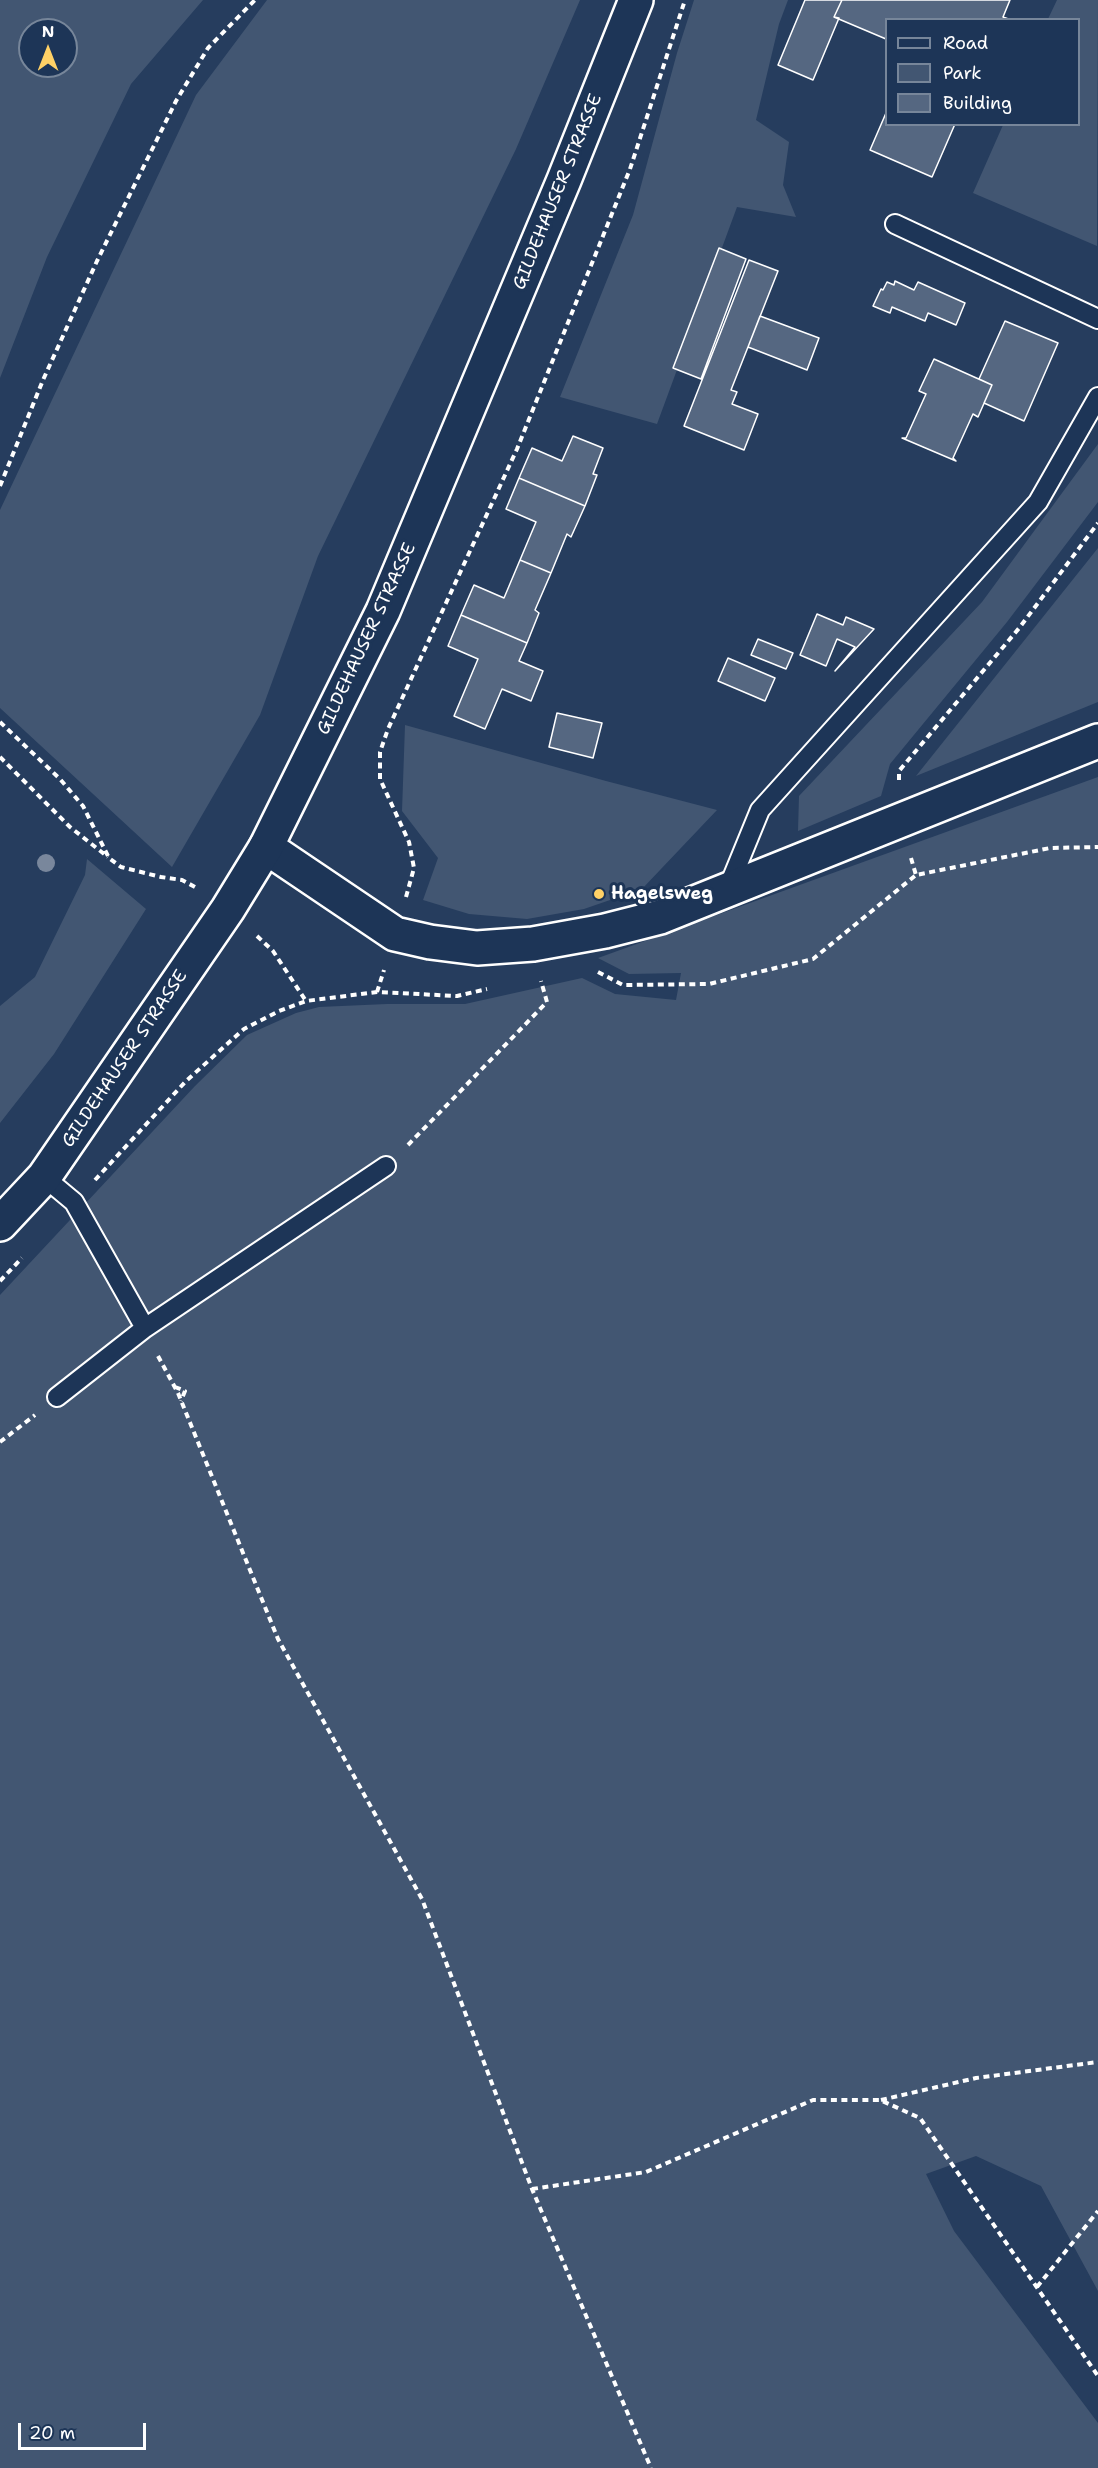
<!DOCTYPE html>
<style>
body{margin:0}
#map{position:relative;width:1098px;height:2468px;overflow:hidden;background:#263d5e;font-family:"Shantell Sans",sans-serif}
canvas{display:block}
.legend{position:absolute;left:885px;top:18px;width:195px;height:108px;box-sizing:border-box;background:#1d3557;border:2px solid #77869a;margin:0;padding:8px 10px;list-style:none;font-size:18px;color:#fff}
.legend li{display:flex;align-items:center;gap:12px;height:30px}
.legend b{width:30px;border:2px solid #77869a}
.north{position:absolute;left:18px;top:18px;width:60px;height:60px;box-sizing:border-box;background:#1d3557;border:2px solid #77869a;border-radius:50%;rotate:0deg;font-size:16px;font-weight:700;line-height:24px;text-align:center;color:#fff}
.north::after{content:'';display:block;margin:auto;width:21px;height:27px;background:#ffd166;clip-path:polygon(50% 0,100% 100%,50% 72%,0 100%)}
.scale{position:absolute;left:18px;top:2423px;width:128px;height:27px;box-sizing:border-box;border:3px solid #fff;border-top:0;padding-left:8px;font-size:18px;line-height:21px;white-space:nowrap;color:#fff;-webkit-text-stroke:4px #1d3557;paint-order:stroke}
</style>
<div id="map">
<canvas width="1098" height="2468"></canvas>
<ul class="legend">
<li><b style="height:8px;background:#1d3557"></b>Road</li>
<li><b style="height:16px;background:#425672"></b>Park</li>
<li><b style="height:16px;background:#556781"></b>Building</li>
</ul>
<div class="north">N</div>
<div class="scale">20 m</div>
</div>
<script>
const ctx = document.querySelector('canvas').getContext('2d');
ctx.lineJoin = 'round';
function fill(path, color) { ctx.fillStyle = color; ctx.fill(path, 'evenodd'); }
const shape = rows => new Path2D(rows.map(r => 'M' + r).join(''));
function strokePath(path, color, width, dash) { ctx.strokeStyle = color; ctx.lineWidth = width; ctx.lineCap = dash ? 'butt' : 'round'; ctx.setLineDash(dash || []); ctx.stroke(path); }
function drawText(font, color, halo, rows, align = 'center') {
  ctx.font = font + ' "Shantell Sans",sans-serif'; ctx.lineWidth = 6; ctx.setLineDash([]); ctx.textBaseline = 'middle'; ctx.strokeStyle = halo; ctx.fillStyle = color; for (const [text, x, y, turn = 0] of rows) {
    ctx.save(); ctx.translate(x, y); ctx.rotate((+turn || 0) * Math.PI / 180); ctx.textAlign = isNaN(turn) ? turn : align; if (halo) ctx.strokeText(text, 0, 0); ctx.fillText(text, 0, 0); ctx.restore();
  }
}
fill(shape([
 [0,0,203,0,131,84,47,257,0,378],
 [30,30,66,30,66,66,30,66],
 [267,0,580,0,516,149,318,556,260,715,172,867,0,708,0,510,196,95],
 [694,0,788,0,779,24,756,120,789,142,783,185,796,217,737,207,657,424,560,397,633,215,677,53],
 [1057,0,1098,0,1097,246,973,193,1003,125,1078,124,1078,20,1048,19],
 [1098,444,1098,502,1007,622,890,764,881,796,798,831,799,796,982,602],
 [1098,548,1098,702,916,776],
 [405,725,606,781,717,810,642,889,584,909,527,919,469,914,423,900,438,858,402,811],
 [1098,777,1098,2291,1041,2186,976,2156,926,2174,954,2231,1098,2423,1098,2468,0,2468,0,1295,195,1086,247,1035,296,1013,319,1007,387,1004,465,1004,582,978,615,994,676,1000,681,973,629,974,598,958],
 [87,859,146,909,54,1054,0,1123,0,1006,35,977,85,875]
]), '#425672');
const building = shape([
 [805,0,842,0,834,17,839,18,813,80,778,65,805,0],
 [842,0,1010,0,1003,17,1011,20,886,20,886,39,834,17,842,0],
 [886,113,886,124,955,124,932,177,870,150,886,113],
 [719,248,746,259,701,379,673,368,719,248],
 [749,260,778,271,731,390,737,392,732,404,758,414,744,450,684,426,749,260],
 [895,281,914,290,918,282,965,303,956,325,928,313,925,321,892,307,890,313,873,306,881,289,883,290,887,282,894,285,895,281],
 [760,316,819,338,807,370,748,347,760,316],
 [1005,321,1058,343,1024,421,984,403,992,385,979,379,1005,321],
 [934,359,992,385,978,417,973,414,953,458,956,461,902,438,906,438,926,394,919,391,934,359],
 [573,436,603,448,593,474,597,475,585,506,519,478,532,448,562,461,573,436],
 [519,478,585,506,571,537,567,534,551,573,520,560,536,522,506,509,519,478],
 [520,560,551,573,535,610,539,613,527,643,461,615,474,585,504,598,520,560],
 [817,614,843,625,846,617,874,629,835,671,855,647,837,639,826,666,800,655,817,614],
 [461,615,527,643,519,661,543,671,531,701,502,689,485,729,454,716,478,659,448,646,461,615],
 [758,639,793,653,786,669,751,655,758,639],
 [728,658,775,678,765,701,718,681,728,658],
 [557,713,602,723,593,758,549,747,557,713]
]);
fill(building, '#556781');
strokePath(building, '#fff', 1.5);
const service = shape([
 [895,224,1098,319],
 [728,888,760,810,1038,502,1098,397],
 [44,1177,74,1202,145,1328],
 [57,1397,145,1328,386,1166]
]);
const minor = shape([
 [266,847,395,934,430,942,477,948,533,944,605,931,660,917,1098,741]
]);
const secondary = shape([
 [0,1224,44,1177,228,909,266,847,383,611,564,180,636,0]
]);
strokePath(service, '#fff', 22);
strokePath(minor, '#fff', 38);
strokePath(secondary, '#fff', 38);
strokePath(shape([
 [0,486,43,380,97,261,176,101,208,48,255,0],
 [0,722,60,779,83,806,109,858,121,867,161,877,182,880,195,887],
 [0,757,70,827,108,857],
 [899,780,899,771,1020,627,1098,523],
 [911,858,916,875],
 [406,897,414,868,409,842,380,779,380,752,388,729,517,449,630,169,685,0],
 [257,936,273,951,306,1001],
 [598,972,623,985,709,984,813,959,916,875,1050,848,1098,847],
 [377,992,384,970],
 [408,1145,547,1002,541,981],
 [95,1180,186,1081,244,1029,279,1011,306,1001,377,992,457,996,487,989],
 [0,1281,22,1258],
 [158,1356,178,1393,278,1639,422,1899,532,2189,651,2468],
 [175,1387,185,1391,181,1401],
 [0,1442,35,1415],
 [881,2100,976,2078,1098,2062],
 [532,2189,646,2172,813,2100,880,2100,920,2118,1098,2376],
 [1037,2287,1098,2211]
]), '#fff', 4, [6, 4.5]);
strokePath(service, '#1d3557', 18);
strokePath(minor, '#1d3557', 33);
strokePath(secondary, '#1d3557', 33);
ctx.fillStyle = '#79879c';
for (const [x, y] of [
 [46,863]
]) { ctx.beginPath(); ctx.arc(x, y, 9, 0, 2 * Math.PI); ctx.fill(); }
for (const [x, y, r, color] of [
 [599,894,6,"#ffd166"]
]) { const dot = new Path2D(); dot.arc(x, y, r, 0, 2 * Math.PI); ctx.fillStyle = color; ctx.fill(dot); strokePath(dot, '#1d3557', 2); }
drawText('18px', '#fff', '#1d3557', [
 ["GILDEHAUSER STRASSE",558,192,-68],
 ["GILDEHAUSER STRASSE",367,639,-65],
 ["GILDEHAUSER STRASSE",125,1059,-56]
]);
drawText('bold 18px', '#fff', '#1d3557', [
 ["Hagelsweg",611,894]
], 'left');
</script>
